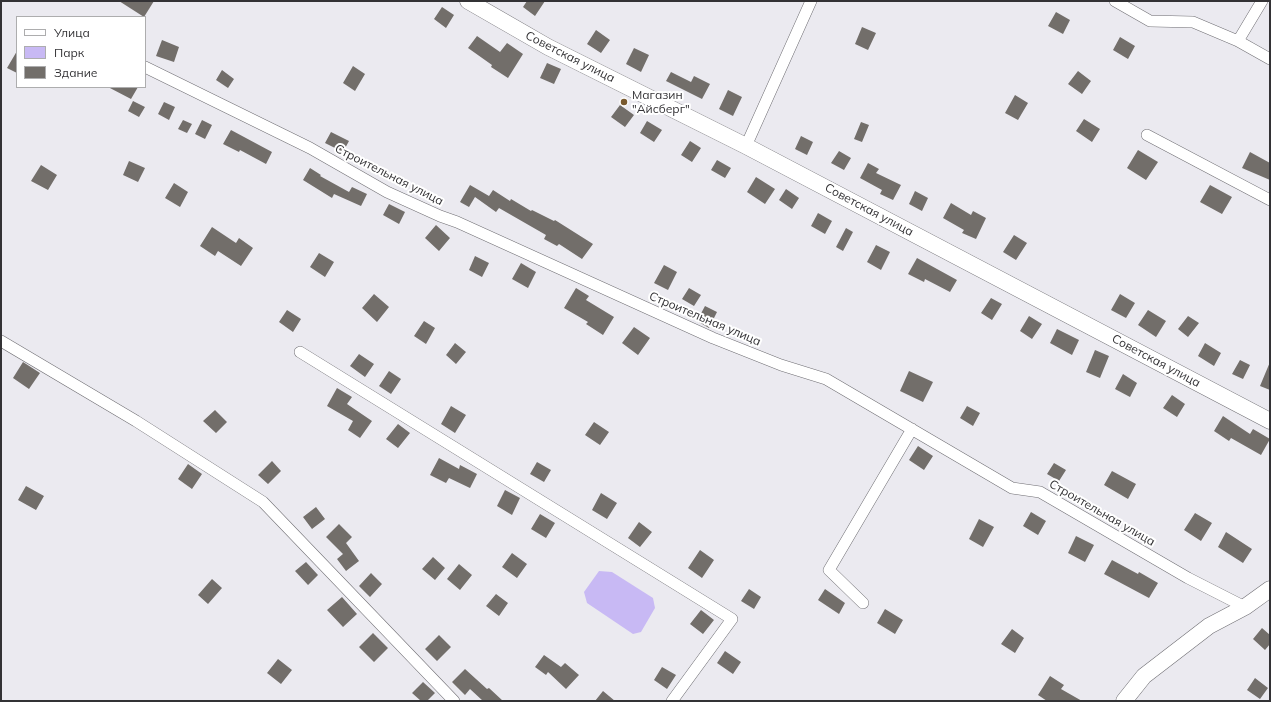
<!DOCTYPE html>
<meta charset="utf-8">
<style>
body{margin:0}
#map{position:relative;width:1271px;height:702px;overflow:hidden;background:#ebeaf0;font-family:Mulish,sans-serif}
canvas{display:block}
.frame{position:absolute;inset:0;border:2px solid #333235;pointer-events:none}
.legend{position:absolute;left:16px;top:16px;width:130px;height:72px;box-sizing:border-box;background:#fff;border:1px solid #adadae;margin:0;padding:5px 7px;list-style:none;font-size:12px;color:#333235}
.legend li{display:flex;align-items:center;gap:8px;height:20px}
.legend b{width:20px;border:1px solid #adadae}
</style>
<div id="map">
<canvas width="1271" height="702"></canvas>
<div class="frame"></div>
<ul class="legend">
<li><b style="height:5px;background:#fff"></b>Улица</li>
<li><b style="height:11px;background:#c8b9f4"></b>Парк</li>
<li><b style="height:11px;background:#726e6a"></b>Здание</li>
</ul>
</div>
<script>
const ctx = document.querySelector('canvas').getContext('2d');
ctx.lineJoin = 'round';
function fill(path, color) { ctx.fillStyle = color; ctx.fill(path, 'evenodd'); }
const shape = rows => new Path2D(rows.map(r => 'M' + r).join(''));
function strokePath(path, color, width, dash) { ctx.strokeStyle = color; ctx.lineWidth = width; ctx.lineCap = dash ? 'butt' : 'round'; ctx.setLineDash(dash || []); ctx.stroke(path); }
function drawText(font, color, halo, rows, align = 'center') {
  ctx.font = font + ' Mulish,sans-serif'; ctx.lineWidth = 4; ctx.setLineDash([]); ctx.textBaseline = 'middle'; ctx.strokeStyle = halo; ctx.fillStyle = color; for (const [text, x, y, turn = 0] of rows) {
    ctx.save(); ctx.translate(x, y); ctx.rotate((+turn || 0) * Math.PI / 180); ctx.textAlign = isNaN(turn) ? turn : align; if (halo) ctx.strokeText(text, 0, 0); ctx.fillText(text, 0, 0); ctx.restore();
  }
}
fill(shape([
 [599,571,612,572,653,598,655,608,641,632,633,634,587,603,584,592]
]), '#c8b9f4');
fill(shape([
 [119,1,154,1,144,17],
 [527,1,545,1,535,16,523,7],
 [442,7,454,15,446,28,434,19],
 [1056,12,1070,20,1063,34,1048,26],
 [862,27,876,33,868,50,855,44],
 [596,30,610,40,601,53,587,44],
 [477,36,500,52,507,43,523,54,508,78,491,67,492,65,468,48],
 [1120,37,1135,46,1128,59,1113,50],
 [162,40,179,47,174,62,156,56],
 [634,48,649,55,641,72,626,64],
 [17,51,17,73,7,68],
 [547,63,561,69,554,84,540,78],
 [353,66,365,74,355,91,343,83],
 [222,70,234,79,228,88,216,80],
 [1078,71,1091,81,1082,94,1068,84],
 [671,72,691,82,694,76,710,84,702,99,666,81],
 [108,87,138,87,131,99],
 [728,90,742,97,733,116,719,109],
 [1015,95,1028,103,1018,120,1005,113],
 [133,101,145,107,139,117,128,111],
 [164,102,175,107,169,120,158,114],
 [620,105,634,115,625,127,611,117],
 [1084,119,1100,129,1092,142,1076,131],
 [183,120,192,124,187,133,178,129],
 [202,120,212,125,205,139,195,134],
 [647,121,662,130,654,142,640,133],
 [861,122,869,125,862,142,854,139],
 [231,130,272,152,266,164,240,150,239,152,223,144],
 [331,132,349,141,343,152,325,143],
 [801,136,813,142,807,155,795,149],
 [690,141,701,148,692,162,681,155],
 [1138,150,1158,162,1146,180,1127,168],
 [839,151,851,158,844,170,831,163],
 [1250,152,1270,163,1270,180,1242,168],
 [717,160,731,168,725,178,711,170],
 [129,161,145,168,138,182,123,175],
 [868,163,879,169,876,173,901,185,893,200,880,194,882,190,860,178],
 [41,165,57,175,48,190,31,181],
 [310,168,321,175,320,176,349,192,352,187,367,194,361,206,334,194,332,198,303,180],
 [756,177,775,189,765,204,747,192],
 [174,183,188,192,180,207,165,198],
 [470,185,489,196,493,190,510,201,511,199,531,211,532,210,554,221,555,220,593,244,582,259,559,244,557,246,544,239,546,235,499,208,496,212,475,197,469,207,460,202],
 [1210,185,1232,197,1222,214,1200,202],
 [786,189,799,198,792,209,779,200],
 [915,191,928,198,922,211,909,204],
 [951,203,971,215,973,211,986,218,976,239,962,233,964,230,943,218],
 [389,204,405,212,399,224,383,215],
 [818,213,832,221,825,234,811,226],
 [436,225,450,238,439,251,425,238],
 [212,227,236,243,239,238,253,248,241,266,218,251,215,256,200,246],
 [846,228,853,232,843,251,836,247],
 [1014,235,1027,243,1016,260,1003,252],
 [876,245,890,252,881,270,867,262],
 [319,253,334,262,325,277,310,267],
 [475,256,489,263,482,277,469,270],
 [917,258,957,280,950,292,925,279,924,282,908,274],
 [521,263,536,272,528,288,512,279],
 [664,265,677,272,668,290,654,283],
 [576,288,589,296,586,300,614,317,603,335,586,324,588,322,564,308],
 [689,288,701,295,694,306,682,299],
 [374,294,389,307,377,322,362,308],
 [1120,294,1135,303,1126,318,1111,310],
 [991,298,1002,304,992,320,981,313],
 [705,306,717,312,709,328,697,321],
 [287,310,301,319,293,332,279,322],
 [1148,310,1166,321,1156,337,1138,325],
 [1029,316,1042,324,1032,339,1020,331],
 [1188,316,1199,323,1188,337,1178,329],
 [424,321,435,328,426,344,414,336],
 [634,327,650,338,638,355,622,343],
 [1057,329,1079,340,1072,355,1050,343],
 [455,343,466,352,456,364,446,355],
 [1205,343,1221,353,1214,366,1198,356],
 [1095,350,1109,356,1100,378,1086,372],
 [359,354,374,364,365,377,350,366],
 [1240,360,1250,365,1243,379,1232,374],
 [23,362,40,373,29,389,13,378],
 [1270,362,1270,390,1260,386],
 [389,371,401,379,391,394,379,386],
 [909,371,933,382,923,402,900,391],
 [1123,374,1137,383,1130,397,1115,389],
 [337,388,352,397,347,404,372,421,360,438,348,430,353,421,327,406],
 [1172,395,1185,404,1177,417,1163,408],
 [451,406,466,415,455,433,441,424],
 [967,406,980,413,973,426,960,418],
 [215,410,227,422,216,433,203,421],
 [1223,416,1250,434,1253,429,1270,439,1261,455,1231,438,1229,441,1214,431],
 [594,422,609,432,600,445,585,435],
 [398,424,410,433,398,448,386,439],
 [918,446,933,456,924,470,909,460],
 [439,458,459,469,460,465,477,474,470,488,449,478,446,483,430,475],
 [272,461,281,471,268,484,258,475],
 [537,462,551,470,544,482,530,474],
 [1054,463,1066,470,1059,481,1047,474],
 [188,464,202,474,192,489,178,479],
 [1112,471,1136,484,1128,499,1104,485],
 [26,486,44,496,36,510,18,500],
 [505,490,520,498,512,515,497,506],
 [601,493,617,503,607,519,592,510],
 [316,507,325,519,312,529,303,517],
 [1031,512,1046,521,1038,535,1023,526],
 [1195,513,1212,523,1201,541,1184,530],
 [540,514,555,523,546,538,531,529],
 [979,519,994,527,983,547,969,539],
 [639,522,652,532,640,547,628,538],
 [339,524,352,537,346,543,359,561,346,571,337,559,343,554,326,537],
 [1226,532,1252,549,1243,563,1218,547],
 [1076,536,1094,545,1085,562,1068,553],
 [700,550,714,560,702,578,688,568],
 [512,553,527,564,517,578,502,567],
 [433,557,445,568,435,580,422,569],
 [1112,560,1138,574,1139,572,1158,583,1149,598,1104,574],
 [306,562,318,575,308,585,295,571],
 [459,564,472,575,460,590,447,579],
 [371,573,382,584,370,597,359,586],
 [212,579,222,588,208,604,198,595],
 [749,589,761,597,754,609,741,601],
 [825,589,845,603,839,614,818,600],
 [496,594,508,603,499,616,486,606],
 [342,597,357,614,343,627,327,610],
 [885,609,903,620,895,634,877,623],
 [701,610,714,620,703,634,690,624],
 [1262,628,1270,635,1270,644,1265,650,1253,639],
 [1012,629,1024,638,1015,653,1001,644],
 [373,633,388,648,374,662,359,647],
 [439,635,451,647,437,661,425,649],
 [725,651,741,662,733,674,717,663],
 [544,655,561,667,565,663,579,675,566,689,548,672,546,675,535,667],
 [278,659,292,670,281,684,267,673],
 [662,667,676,675,667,689,654,680],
 [465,669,487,689,489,688,503,701,483,701,470,689,465,695,452,682],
 [1050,676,1064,685,1061,689,1082,701,1047,701,1038,695],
 [1255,678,1268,688,1260,699,1247,690],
 [423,682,435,693,427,701,421,701,412,693],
 [603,691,615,701,595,701]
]), '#726e6a');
const street = shape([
 [1115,1,1150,21,1193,22,1238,41,1270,59],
 [1238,41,1262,1],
 [145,67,310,148,387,192,440,216,457,222,713,338,781,365,826,379,1012,488,1040,492,1188,578,1245,607],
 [1147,135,1270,200],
 [746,146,811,1],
 [1,341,136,421,263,502,454,701],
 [300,352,732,619,672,701],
 [863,603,829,570,912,429]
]);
const secondary = shape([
 [468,1,548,47,746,146,1270,421],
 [1124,701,1144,676,1209,626,1245,607,1270,589]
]);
strokePath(street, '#6f6e73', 12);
strokePath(secondary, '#6f6e73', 17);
strokePath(street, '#fff', 11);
strokePath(secondary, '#fff', 16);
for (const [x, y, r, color] of [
 [624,102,4,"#795a2f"]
]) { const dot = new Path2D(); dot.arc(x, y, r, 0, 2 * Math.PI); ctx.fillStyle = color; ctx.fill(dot); strokePath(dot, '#fff', 1.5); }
drawText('12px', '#333235', '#fff', [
 ["Советская улица",570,57,27],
 ["Строительная улица",389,175,27],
 ["Советская улица",869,210,28],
 ["Строительная улица",705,319,23],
 ["Советская улица",1156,361,28],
 ["Строительная улица",1102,513,30]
]);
drawText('12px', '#333235', '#fff', [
 ["Магазин",632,95],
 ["\"Айсберг\"",632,109]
], 'left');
</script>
